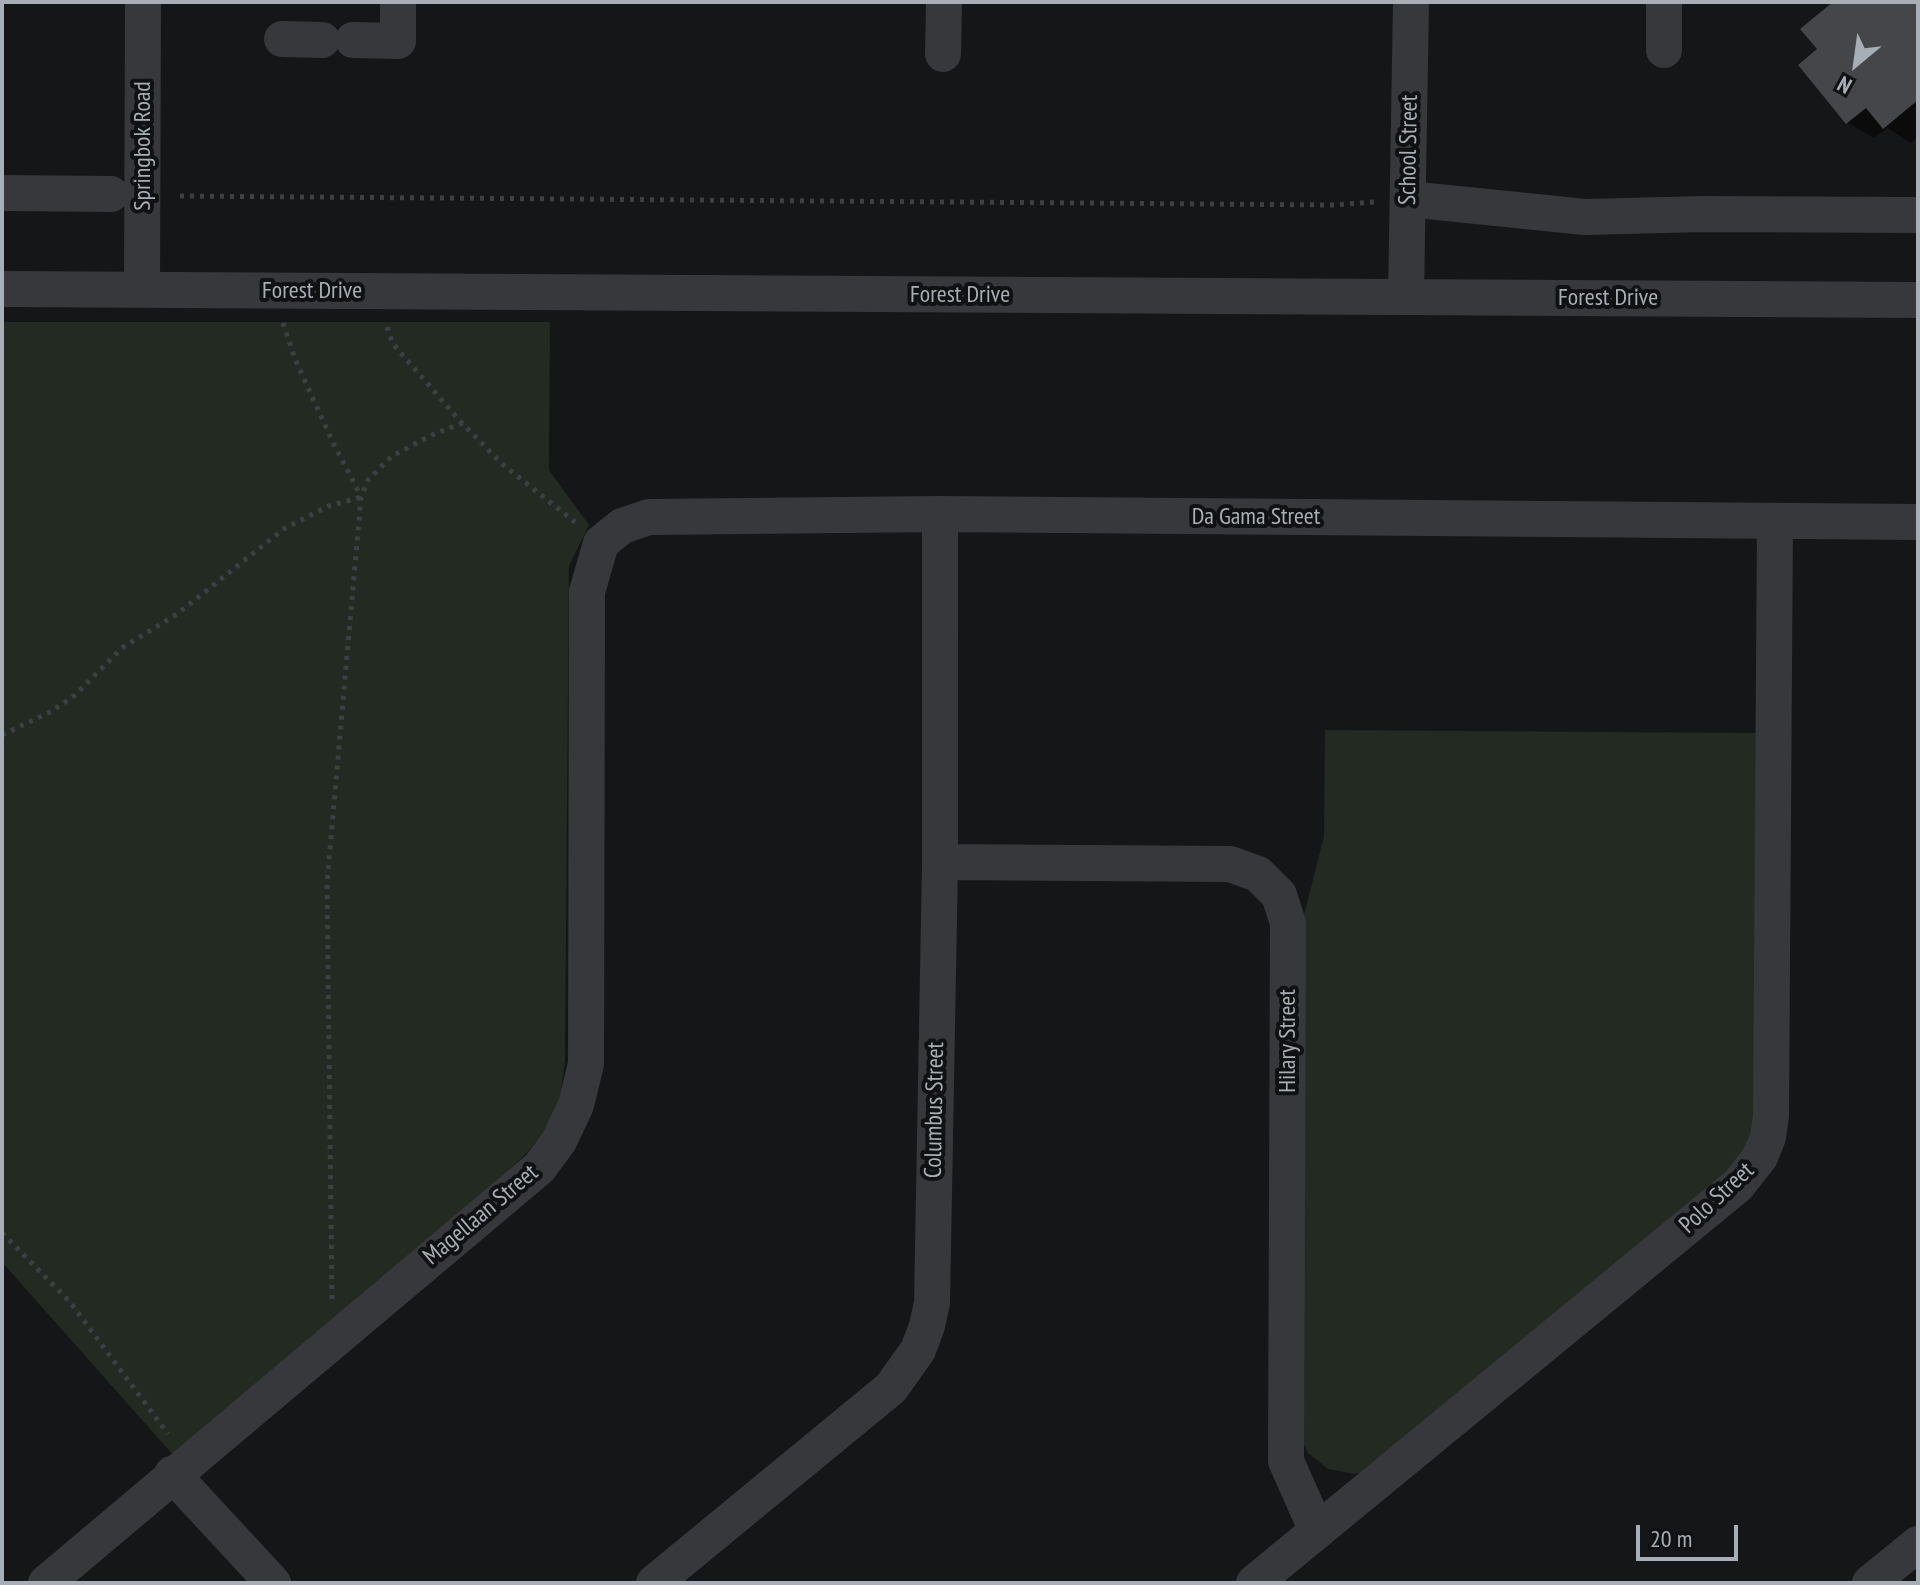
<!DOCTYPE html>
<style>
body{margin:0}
#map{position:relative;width:1920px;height:1585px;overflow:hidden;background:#151617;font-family:"PT Sans Narrow",sans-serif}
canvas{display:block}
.frame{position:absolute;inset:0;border:4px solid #a8aeb6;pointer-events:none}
.north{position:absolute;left:1816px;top:24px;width:80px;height:80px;-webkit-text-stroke:6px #101112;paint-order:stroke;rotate:209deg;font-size:22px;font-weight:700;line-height:32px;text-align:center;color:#a8aeb6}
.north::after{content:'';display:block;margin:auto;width:28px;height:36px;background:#a8aeb6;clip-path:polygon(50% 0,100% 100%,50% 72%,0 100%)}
.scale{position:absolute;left:1636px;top:1525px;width:102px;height:36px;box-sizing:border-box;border:4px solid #a8aeb6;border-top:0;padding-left:10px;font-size:24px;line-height:28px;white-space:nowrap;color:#a8aeb6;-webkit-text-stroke:6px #101112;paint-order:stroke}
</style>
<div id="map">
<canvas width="1920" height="1585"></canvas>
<div class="frame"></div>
<div class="north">N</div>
<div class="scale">20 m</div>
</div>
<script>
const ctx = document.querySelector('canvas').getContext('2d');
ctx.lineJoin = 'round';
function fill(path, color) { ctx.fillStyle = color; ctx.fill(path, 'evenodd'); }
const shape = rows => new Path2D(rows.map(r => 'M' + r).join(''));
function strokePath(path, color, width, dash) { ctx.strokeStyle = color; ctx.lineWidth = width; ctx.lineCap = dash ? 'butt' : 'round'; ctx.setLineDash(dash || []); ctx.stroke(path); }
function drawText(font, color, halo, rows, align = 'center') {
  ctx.font = font + ' "PT Sans Narrow",sans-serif'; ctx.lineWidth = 8; ctx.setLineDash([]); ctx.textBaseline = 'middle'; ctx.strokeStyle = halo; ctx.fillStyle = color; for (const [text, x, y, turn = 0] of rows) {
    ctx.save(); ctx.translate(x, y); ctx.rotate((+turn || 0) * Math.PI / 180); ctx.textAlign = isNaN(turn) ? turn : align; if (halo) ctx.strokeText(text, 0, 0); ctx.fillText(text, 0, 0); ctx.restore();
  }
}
fill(shape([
 [2,322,550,322,549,470,589,525,569,566,565,1062,560,1098,545,1131,522,1158,181,1464,2,1262],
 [1325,730,1759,733,1757,1123,1745,1157,1368,1471,1354,1474,1328,1469,1308,1453,1303,1442,1304,915,1324,836]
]), '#222a22');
fill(shape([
 [1836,2,1918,2,1918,137,1911,143,1887,128,1874,138,1848,123,1801,66,1820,49]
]), '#0007');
fill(shape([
 [1833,2,1918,2,1918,100,1883,129,1866,108,1846,124,1798,65,1817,49,1800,29]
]), '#44464a');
strokePath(shape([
 [180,196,1335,205,1374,202],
 [283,323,295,359,334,445,361,496],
 [387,327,393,344,460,421,502,464,575,522],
 [2,735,52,711,74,696,122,648,177,614,285,528,329,506,361,497],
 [2,1233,70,1302,168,1434],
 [332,1299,327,883,361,497,368,480,392,456,436,433,463,423]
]), '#3d3f43', 5, [4, 6]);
strokePath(shape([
 [1664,2,1664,50],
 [282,39,322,40],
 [353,40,398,41,398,2],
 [943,54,944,2],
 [2,193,111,194],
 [1408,199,1585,217,1704,214,1918,215],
 [2,289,1918,300],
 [142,290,143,2],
 [1406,297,1411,2],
 [940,862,1230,864,1258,874,1279,895,1288,923,1286,1461,1317,1531],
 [172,1474,273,1583],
 [46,1583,539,1168,559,1141,576,1105,586,1064,587,592,601,543,622,526,649,517,940,514,1918,522],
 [654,1583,891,1388,918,1350,927,1326,932,1303,940,862,940,514],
 [1254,1583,1738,1185,1760,1157,1768,1137,1771,1116,1775,521],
 [1870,1583,1918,1544]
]), '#37383c', 36);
drawText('24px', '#a8aeb6', '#101112', [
 ["Springbok Road",143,146,-90],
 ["School Street",1409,150,-89],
 ["Forest Drive",312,291],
 ["Forest Drive",960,295],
 ["Forest Drive",1608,298],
 ["Da Gama Street",1256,517],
 ["Hilary Street",1288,1041,-90],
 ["Columbus Street",935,1110,-89],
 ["Polo Street",1717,1198,-43],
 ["Magellaan Street",481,1215,-40]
]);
</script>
